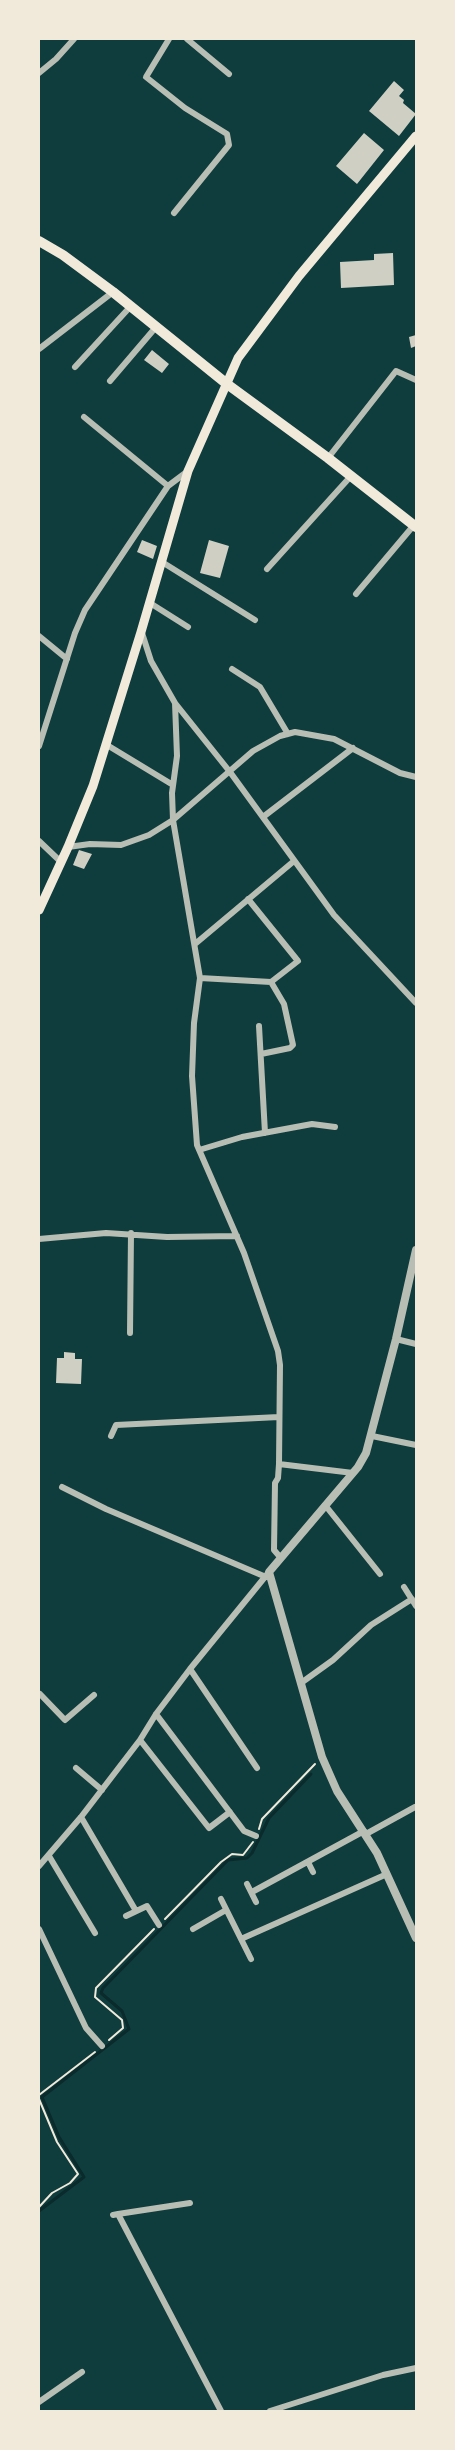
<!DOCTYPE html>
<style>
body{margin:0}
#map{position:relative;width:455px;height:2450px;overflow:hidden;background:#0f3d3e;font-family:Lora,serif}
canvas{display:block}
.frame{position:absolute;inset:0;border:40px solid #f1e9da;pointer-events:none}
</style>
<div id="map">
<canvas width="455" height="2450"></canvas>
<div class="frame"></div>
</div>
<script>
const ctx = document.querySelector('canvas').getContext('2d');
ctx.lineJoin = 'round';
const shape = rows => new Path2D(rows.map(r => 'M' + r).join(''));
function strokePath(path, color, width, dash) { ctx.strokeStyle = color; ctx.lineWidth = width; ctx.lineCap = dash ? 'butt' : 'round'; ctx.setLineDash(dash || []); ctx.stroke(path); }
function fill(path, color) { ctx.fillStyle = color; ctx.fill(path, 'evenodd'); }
strokePath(shape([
 [39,2211,84,2177,59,2137,42,2097,129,2029,122,2011,101,1993,103,1988,228,1860,247,1858,252,1853,269,1818,311,1774]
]), '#0a2a2b', 3);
fill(shape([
 [394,81,404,90,399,96,404,100,403,103,416,114,399,136,369,111],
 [364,133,384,150,357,184,336,166],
 [393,253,394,285,341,288,340,262,374,260,374,254],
 [416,335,416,346,411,348,409,337],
 [152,350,169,364,162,373,144,360],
 [142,540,157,546,153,559,137,552],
 [209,540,229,546,220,578,200,573],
 [79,850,92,854,84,869,73,865],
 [64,1352,75,1353,75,1359,82,1359,81,1384,56,1383,57,1358,64,1358]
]), '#cfcfc3');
strokePath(shape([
 [259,1829,262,1819,315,1764],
 [165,1919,221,1862,232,1854,243,1855,253,1842],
 [109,2040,123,2028,122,2020,95,1997,96,1988,154,1929],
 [39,2095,95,2052],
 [39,2099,57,2142,78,2174,70,2183,52,2193,39,2207]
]), '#f1e9da', 2);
strokePath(shape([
 [169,39,146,77,185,108,227,134,229,145,174,213],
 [187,39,229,74],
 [39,73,56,59,74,39],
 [39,349,113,292],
 [75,367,130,307],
 [110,381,156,327],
 [84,417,168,486],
 [328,458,396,371,416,380],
 [162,562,255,620],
 [267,569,351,476],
 [356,594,414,525],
 [150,603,188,627],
 [142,633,151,661,175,703,230,772,334,915,416,1003],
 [39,636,67,659],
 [232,669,260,687,288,734],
 [175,703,177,756,172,793,173,820,200,978,194,1023,192,1076,197,1145,244,1253,278,1351,280,1365,279,1464,278,1478,275,1483,274,1550,280,1557],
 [107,745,173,785],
 [39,746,75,633,85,610,168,486,188,471],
 [263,817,353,748],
 [39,841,61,862],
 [68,847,90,844,121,845,149,835,173,820,253,751,280,736,295,732,334,739,400,773,416,777],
 [195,944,294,861],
 [200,978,271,982,298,961,248,899],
 [259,1026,265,1133],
 [261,1054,290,1048,293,1045,284,1004,271,982],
 [199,1150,242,1137,312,1124,335,1127],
 [39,1239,106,1233,167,1237,237,1236],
 [130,1333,131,1233],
 [396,1339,416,1344],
 [111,1436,116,1425,279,1417],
 [372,1436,416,1445],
 [279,1464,353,1473],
 [62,1487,106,1509,266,1577],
 [325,1505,380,1574],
 [404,1587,416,1606],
 [190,1669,257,1768],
 [301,1683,333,1660,371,1625,412,1599],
 [40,1694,65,1720,94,1695],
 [156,1714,244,1831,256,1836],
 [140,1740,209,1828,230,1812],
 [76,1768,102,1790],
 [81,1817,136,1911],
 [366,1834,415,1807],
 [49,1856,95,1933],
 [308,1862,313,1872],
 [39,1866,81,1817,140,1740,156,1714,190,1669,269,1572],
 [247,1884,256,1902],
 [252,1892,364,1831],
 [221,1899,251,1959],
 [126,1916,147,1906,159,1925],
 [39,1929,86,2028,102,2046],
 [193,1929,226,1910],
 [241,1939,387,1874],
 [118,2214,190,2203],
 [113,2215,118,2214,221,2411],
 [39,2402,82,2372],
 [270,2411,383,2375,416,2368]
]), '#b8beb3', 6);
strokePath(shape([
 [416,1250,396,1339,366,1453,358,1467,269,1572,322,1757,337,1791,377,1853,416,1938]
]), '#b8beb3', 8);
strokePath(shape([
 [39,910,68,847,93,786,141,632,188,471,238,358,299,276,416,136]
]), '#f1e9da', 9);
strokePath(shape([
 [39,241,63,255,113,292,227,384,328,458,416,527]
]), '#f1e9da', 10);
</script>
